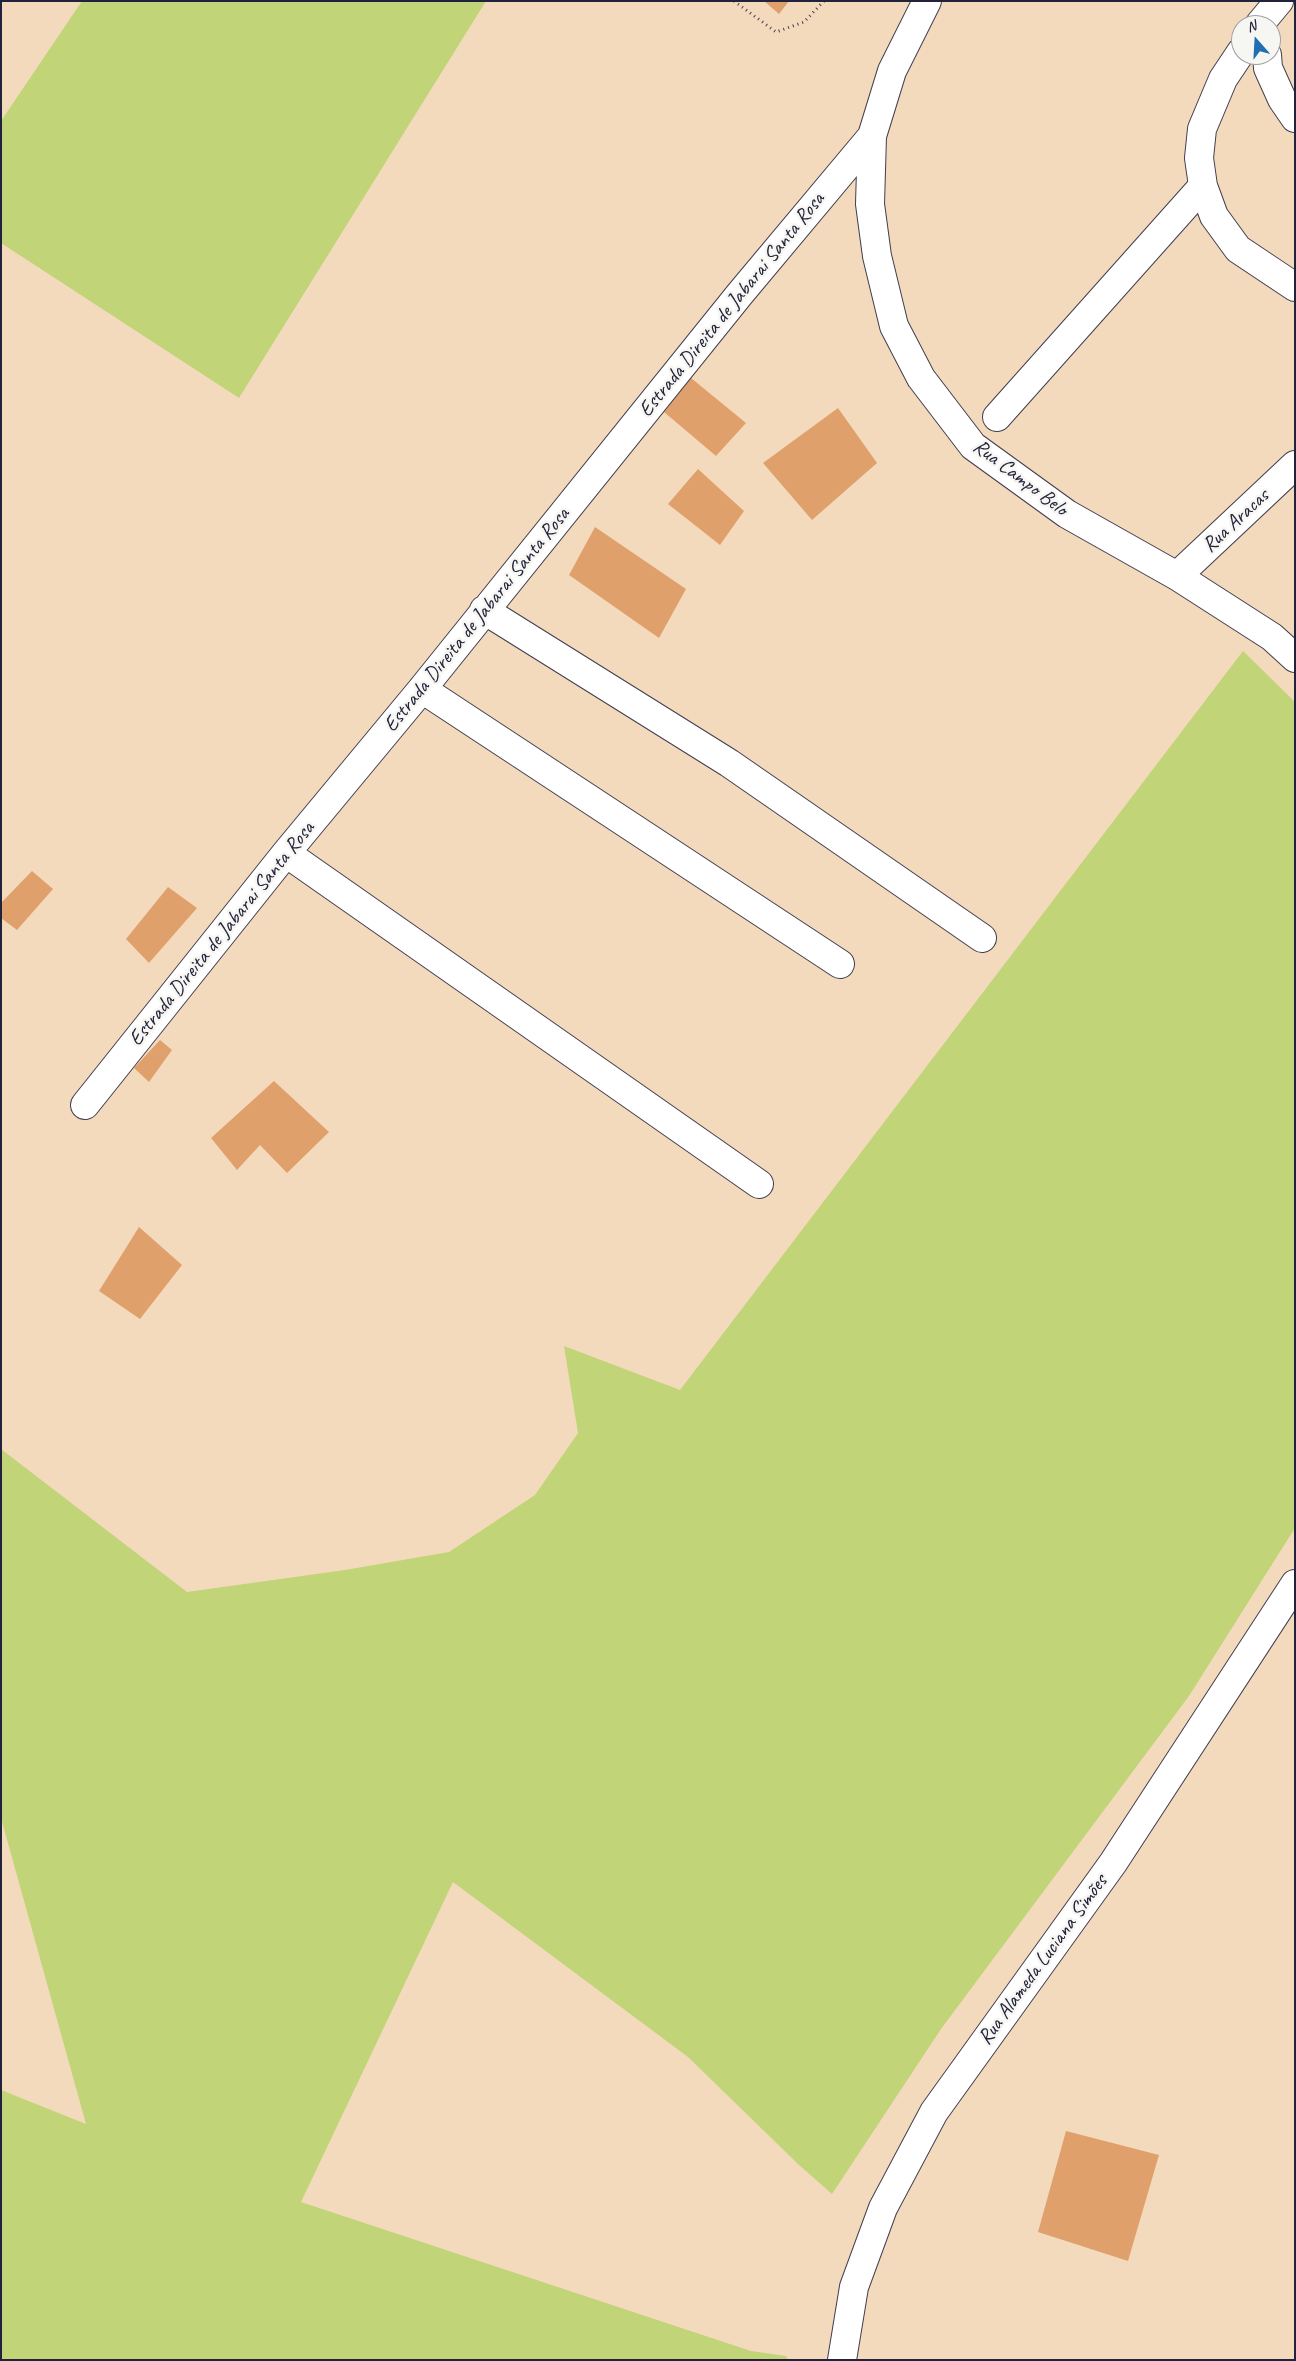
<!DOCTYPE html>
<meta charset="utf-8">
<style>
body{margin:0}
#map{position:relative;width:1296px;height:2361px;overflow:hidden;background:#f4dabd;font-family:Caveat,sans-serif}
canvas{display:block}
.frame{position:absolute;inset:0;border:2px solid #22223b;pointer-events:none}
.north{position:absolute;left:1231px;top:15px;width:50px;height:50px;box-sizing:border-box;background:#f6f6f2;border:1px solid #a1a1a9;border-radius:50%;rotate:341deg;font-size:14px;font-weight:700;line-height:20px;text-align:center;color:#22223b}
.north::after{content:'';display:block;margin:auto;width:18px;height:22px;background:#1f6fb2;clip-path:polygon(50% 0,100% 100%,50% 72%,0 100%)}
</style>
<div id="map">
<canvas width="1296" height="2361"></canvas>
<div class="frame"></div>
<div class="north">N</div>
</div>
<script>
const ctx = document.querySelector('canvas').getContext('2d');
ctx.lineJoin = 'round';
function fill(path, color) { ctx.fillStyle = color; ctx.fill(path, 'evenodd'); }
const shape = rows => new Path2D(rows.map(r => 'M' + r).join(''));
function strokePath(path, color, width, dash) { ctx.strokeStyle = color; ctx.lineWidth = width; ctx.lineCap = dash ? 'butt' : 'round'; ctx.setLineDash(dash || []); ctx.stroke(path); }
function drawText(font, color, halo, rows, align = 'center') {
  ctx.font = font + ' Caveat,sans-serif'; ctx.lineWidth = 5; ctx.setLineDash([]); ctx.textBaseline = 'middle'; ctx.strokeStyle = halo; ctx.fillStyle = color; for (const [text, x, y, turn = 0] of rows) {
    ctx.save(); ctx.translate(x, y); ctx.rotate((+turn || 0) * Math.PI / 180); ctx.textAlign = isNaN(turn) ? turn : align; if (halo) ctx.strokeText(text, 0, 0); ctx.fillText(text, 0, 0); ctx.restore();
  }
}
fill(shape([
 [82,1,486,1,239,398,1,243,1,121],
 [1243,651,1295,702,1295,1528,1189,1696,941,2029,832,2194,798,2164,688,2057,453,1882,301,2202,751,2351,786,2356,788,2360,1,2360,1,2090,86,2124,1,1818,1,1449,187,1592,345,1570,449,1552,535,1495,578,1433,564,1346,680,1390]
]), '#c1d477');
fill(shape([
 [764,1,789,1,779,14],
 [691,378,746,423,716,456,664,412],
 [838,408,877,463,812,520,763,463],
 [698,469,744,511,720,545,668,504],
 [595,527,686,589,659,638,569,575],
 [32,871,53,889,17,930,1,918,1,903],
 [168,887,197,908,149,963,126,939],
 [160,1040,172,1050,149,1082,134,1068],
 [274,1081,329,1132,287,1173,260,1145,237,1170,211,1138],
 [139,1227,182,1265,140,1319,99,1291],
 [1066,2131,1159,2155,1128,2261,1038,2232]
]), '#e0a06b');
const minor = shape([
 [927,1,892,71,872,136,870,204,877,256,894,326,921,378,973,446,1067,514,1177,576,1272,637,1295,658],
 [1259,25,1279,1],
 [1241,52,1223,79,1202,129,1199,158,1203,186,1214,216,1238,249,1295,287],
 [1267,55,1268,68,1282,99,1295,118],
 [997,417,1203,186],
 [1177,576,1295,465],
 [484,610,729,763,982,938],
 [422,689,840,964],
 [286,853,759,1184],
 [85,1105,286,853,422,689,739,295,872,136],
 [842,2360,854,2287,883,2208,934,2112,1113,1863,1295,1584]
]);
strokePath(minor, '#423e4e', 30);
strokePath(shape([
 [734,1,776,32,804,22,824,1]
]), '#423e4e', 3, [1, 4]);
strokePath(minor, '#fff', 28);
drawText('21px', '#22223b', '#f6f6f2', [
 ["Estrada Direita de Jabarai Santa Rosa",732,305,-51],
 ["Rua Campo Belo",1020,478,37],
 ["Rua Aracas",1236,521,-43],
 ["Estrada Direita de Jabarai Santa Rosa",477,620,-51],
 ["Estrada Direita de Jabarai Santa Rosa",222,934,-51],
 ["Rua Alameda Luciana Simões",1043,1960,-54]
]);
</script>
